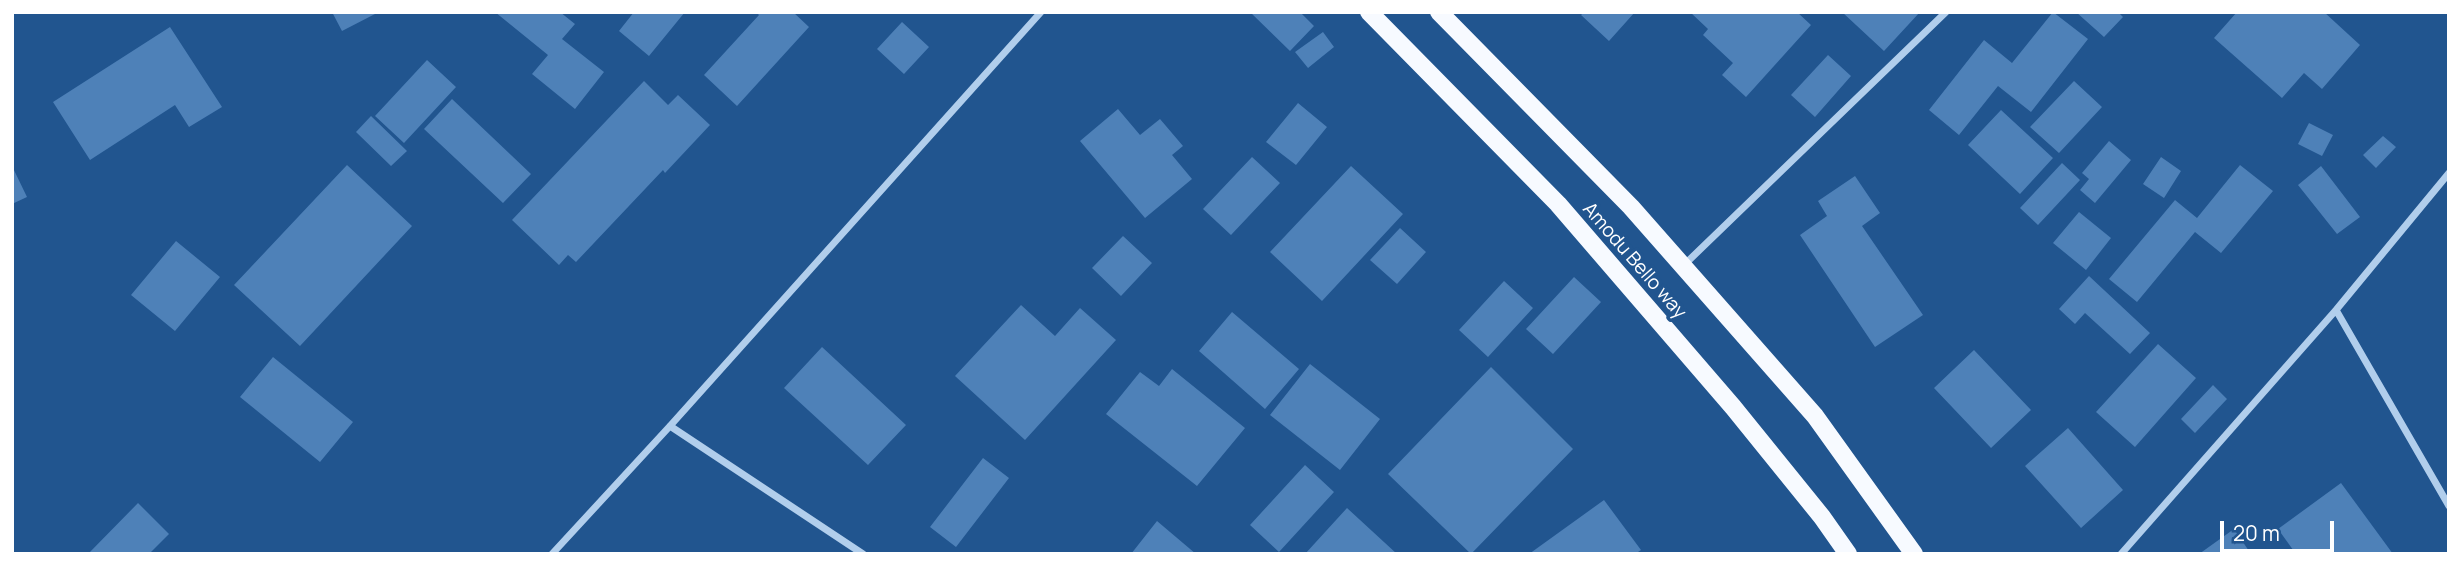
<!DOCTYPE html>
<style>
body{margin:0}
#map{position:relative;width:2461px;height:566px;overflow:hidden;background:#21558f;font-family:Manrope,sans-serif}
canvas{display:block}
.frame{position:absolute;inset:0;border:14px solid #fff;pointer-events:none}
.scale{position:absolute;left:2220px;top:521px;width:114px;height:32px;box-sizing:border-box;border:4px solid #fff;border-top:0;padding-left:9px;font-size:21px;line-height:24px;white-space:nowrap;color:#fff;-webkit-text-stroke:5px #21558f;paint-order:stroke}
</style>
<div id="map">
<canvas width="2461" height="566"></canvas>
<div class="frame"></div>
<div class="scale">20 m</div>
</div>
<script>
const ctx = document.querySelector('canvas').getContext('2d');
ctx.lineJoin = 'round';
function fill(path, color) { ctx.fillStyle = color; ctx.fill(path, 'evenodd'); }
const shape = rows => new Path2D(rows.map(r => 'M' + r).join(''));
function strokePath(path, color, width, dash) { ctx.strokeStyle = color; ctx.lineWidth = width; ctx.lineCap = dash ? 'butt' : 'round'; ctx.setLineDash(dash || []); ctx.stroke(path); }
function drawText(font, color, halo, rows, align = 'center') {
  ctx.font = font + ' Manrope,sans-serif'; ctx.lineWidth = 7; ctx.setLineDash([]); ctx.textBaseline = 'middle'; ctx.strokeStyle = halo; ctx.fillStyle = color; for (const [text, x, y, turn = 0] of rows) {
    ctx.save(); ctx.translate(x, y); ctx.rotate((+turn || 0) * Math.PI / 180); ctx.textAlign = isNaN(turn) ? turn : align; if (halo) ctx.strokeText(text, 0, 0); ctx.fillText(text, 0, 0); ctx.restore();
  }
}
fill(shape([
 [332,12,374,12,375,14,342,31],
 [495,12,560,12,575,24,562,39,604,72,575,109,532,74,548,55],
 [634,12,685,12,649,56,619,31],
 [756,12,793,12,809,27,737,106,704,75,759,15],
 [1250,12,1300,12,1314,26,1290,51],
 [1584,12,1635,12,1609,41,1581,15],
 [1690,12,1797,12,1811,25,1746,97,1722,75,1733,63,1703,35,1708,29],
 [1842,12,1920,12,1884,51],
 [2053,12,2088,39,2031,112,1998,86,1959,135,1929,110,1984,40,2012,63],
 [2076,12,2118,12,2123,17,2104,37],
 [2237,12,2324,12,2360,45,2322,89,2304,73,2282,98,2214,38],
 [902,22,929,47,904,74,877,49],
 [170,27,222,107,189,127,175,105,90,160,53,102],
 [1323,32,1334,47,1308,68,1295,52],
 [1828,55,1851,76,1815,117,1791,95],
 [427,60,456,87,404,143,375,116],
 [644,81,668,105,678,95,710,125,665,173,663,170,576,262,568,255,559,265,512,220],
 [2074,81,2102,107,2059,153,2030,127],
 [452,99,531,174,503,203,424,129],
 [1298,103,1327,127,1296,165,1266,142],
 [1118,109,1140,135,1160,119,1183,146,1172,155,1192,179,1145,218,1080,141],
 [2001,110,2053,158,2020,194,1968,145],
 [371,116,407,151,391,166,356,132],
 [2309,123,2333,135,2322,156,2298,144],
 [2383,136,2396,147,2376,168,2363,155],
 [2109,141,2131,160,2095,203,2080,190,2089,179,2082,173],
 [1252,157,1280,183,1231,235,1203,209],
 [2161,157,2181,171,2164,198,2143,184],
 [2062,163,2080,180,2038,225,2020,208],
 [347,165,412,226,300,346,234,285],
 [2240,165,2273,191,2221,253,2195,232,2137,302,2109,279,2175,200,2197,218],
 [12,166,27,197,12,204],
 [1351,166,1403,214,1322,301,1270,252],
 [2321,166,2360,217,2337,234,2298,185],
 [1855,176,1880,213,1862,226,1923,315,1875,347,1800,235,1827,216,1818,201],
 [2079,212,2111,238,2086,270,2053,243],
 [1400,228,1426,252,1397,284,1370,260],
 [1123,236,1152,263,1121,296,1092,268],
 [176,241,220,277,175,331,131,295],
 [2089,276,2150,333,2130,354,2085,313,2075,324,2059,309],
 [1574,277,1601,302,1553,354,1526,329],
 [1504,281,1533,308,1488,357,1459,330],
 [1021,305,1055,336,1080,308,1116,340,1025,440,955,376],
 [1232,312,1299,369,1265,409,1199,351],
 [2158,344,2196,378,2135,447,2096,412],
 [822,347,906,425,868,465,784,388],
 [1974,350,2031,410,1991,448,1934,388],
 [273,357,353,422,320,462,240,397],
 [1310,364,1380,419,1340,470,1270,415],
 [1491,367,1573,449,1471,554,1388,474],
 [1172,369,1245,428,1197,486,1106,414,1140,372,1159,386],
 [2213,385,2227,399,2195,433,2181,419],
 [2068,428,2123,490,2081,528,2025,466],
 [983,458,1009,478,956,547,930,527],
 [1305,465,1334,492,1279,552,1250,525],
 [2341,483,2393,554,2296,554,2278,529],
 [1604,500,1641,550,1635,554,1529,554],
 [138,503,169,534,149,554,88,554],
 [1347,508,1397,554,1305,554],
 [1157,521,1196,554,1131,554],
 [2234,529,2251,554,2199,554]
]), '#4e81b8');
strokePath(shape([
 [1684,265,1946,12],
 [2336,310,2449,506],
 [670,426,863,554],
 [552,554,670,426,1041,12],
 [2121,554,2336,310,2449,173]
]), '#b1ceec', 7);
strokePath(shape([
 [1369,12,1558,204,1733,407,1822,517,1848,554],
 [1439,12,1631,207,1815,416,1914,554]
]), '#f7faff', 18);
drawText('19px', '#fff', '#21558f', [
 ["Amodu Bello way",1634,261,49]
]);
</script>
